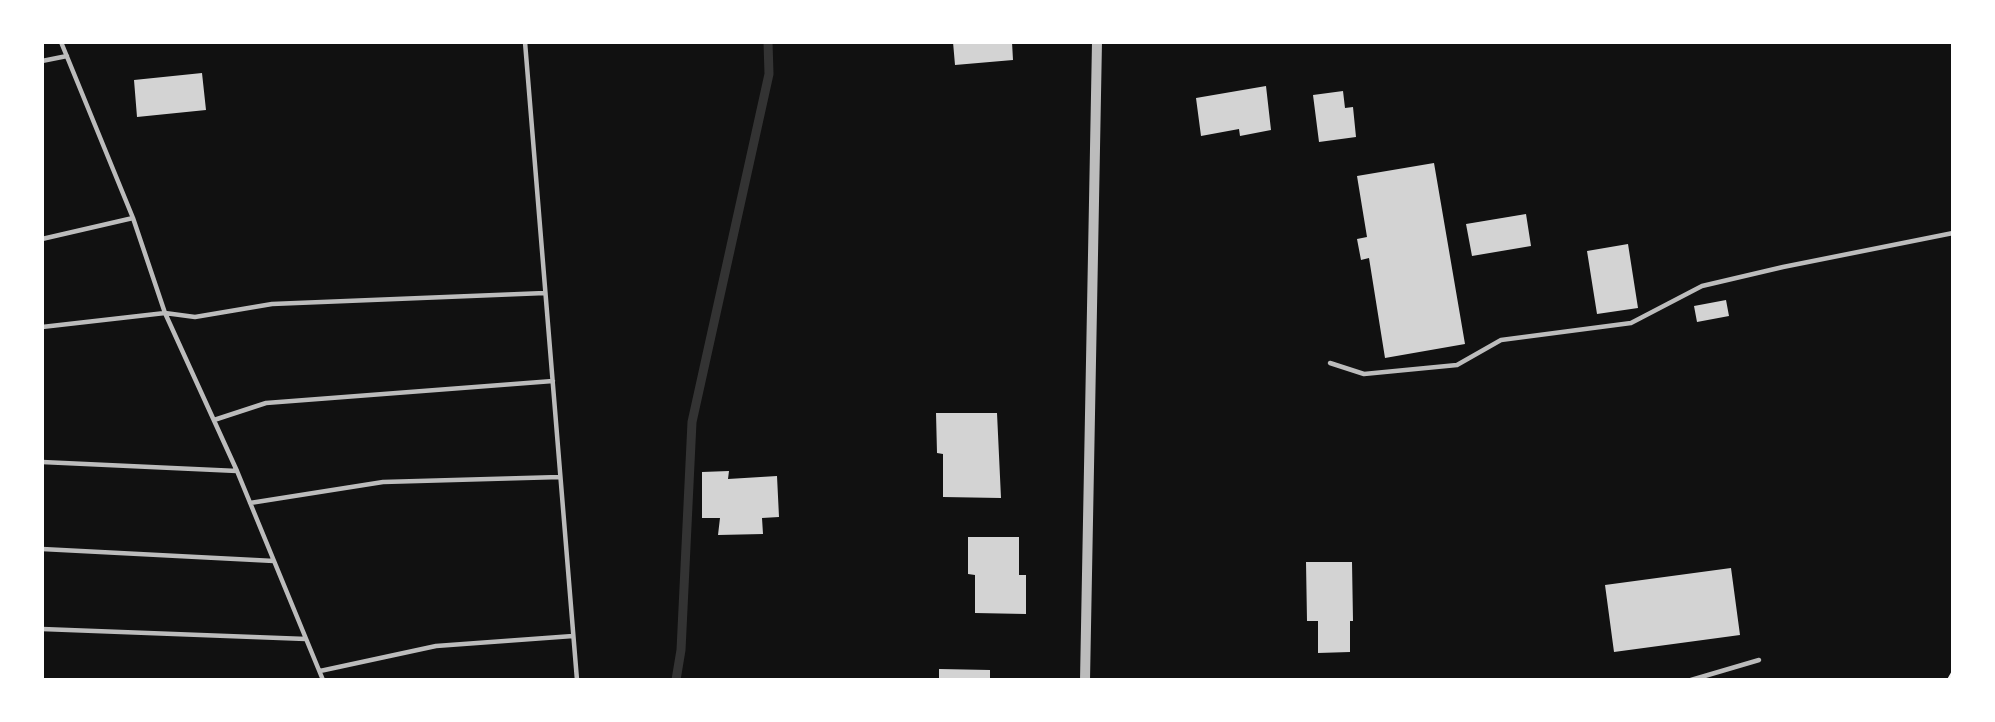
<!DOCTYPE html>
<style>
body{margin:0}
#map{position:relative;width:1995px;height:722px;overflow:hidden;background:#111;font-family:"Fira Sans",sans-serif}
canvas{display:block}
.frame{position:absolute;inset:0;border:44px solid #fff;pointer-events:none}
</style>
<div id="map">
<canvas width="1995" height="722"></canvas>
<div class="frame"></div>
</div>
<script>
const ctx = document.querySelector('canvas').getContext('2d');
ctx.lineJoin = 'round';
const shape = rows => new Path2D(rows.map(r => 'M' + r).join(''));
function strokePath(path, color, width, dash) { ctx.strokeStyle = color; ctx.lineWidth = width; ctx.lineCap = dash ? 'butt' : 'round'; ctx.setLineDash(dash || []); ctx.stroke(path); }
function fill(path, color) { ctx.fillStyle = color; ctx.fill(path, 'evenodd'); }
strokePath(shape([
 [676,680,681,650,692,422,769,74,768,42]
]), '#333', 9);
fill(shape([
 [953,42,1012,42,1013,60,955,65],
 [202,73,206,110,137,117,134,80],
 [1266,86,1271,130,1240,136,1239,129,1201,136,1196,98],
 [1343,91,1345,108,1353,107,1356,137,1319,142,1313,95],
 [1434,163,1465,344,1385,358,1369,258,1361,260,1357,239,1367,237,1357,176],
 [1526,214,1531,246,1472,256,1466,224],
 [1628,244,1638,308,1597,314,1587,251],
 [1726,300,1729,316,1697,322,1694,306],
 [936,413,997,413,1001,498,943,497,943,454,937,453],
 [729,471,728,479,777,476,779,517,762,518,763,534,718,535,720,518,702,518,702,472],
 [968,537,1019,537,1019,575,1026,575,1026,614,975,613,975,575,968,574],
 [1306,562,1352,562,1353,621,1350,621,1350,652,1318,653,1318,621,1307,621],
 [1731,568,1740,635,1614,652,1605,585],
 [939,669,990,670,990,680,939,680]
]), '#d3d3d3');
strokePath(shape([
 [1949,680,1953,673]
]), '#f5f5f5', 4);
strokePath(shape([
 [61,42,133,218,165,313,237,471,323,680],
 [525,42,577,680],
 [42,61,67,56],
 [42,239,133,218],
 [42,327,165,313,195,317,272,304,545,293],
 [1330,363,1364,374,1457,365,1501,340,1631,323,1702,286,1783,267,1953,233],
 [214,420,266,403,553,381],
 [42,462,237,471],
 [250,503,383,482,560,477],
 [42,549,274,561],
 [42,629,306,639],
 [320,671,436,646,573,636],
 [1691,680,1759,660]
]), '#bcbcbc', 4.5);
strokePath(shape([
 [1085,680,1097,42]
]), '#bcbcbc', 10);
</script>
